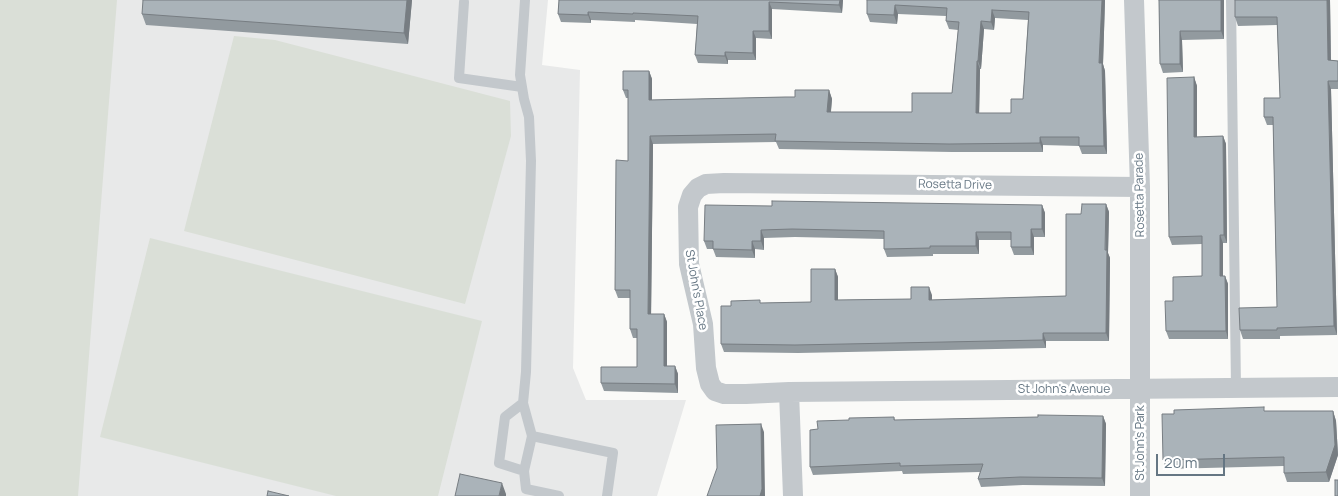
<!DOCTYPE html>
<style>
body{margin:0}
#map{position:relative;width:1338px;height:496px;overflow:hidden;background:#fafaf8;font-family:Manrope,sans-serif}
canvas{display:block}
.scale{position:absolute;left:1156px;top:454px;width:69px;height:22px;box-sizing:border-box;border:2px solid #657683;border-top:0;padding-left:6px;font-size:15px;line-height:18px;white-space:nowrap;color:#657683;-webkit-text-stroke:4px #fff;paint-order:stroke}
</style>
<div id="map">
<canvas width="1338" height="496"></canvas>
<div class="scale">20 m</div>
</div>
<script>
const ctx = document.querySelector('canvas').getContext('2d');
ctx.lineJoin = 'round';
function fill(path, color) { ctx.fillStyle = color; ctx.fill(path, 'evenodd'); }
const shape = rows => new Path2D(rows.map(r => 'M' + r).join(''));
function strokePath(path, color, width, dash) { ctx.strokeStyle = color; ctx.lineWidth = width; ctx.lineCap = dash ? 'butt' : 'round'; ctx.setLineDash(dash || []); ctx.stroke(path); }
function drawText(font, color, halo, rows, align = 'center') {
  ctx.font = font + ' Manrope,sans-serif'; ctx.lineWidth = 5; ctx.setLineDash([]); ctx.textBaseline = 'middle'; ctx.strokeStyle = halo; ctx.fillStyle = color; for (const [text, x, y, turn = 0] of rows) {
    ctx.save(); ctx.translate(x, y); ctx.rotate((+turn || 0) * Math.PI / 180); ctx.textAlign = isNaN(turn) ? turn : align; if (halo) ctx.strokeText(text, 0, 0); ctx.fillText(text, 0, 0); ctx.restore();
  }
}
fill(shape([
 [0,0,548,0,542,65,580,70,573,368,586,400,686,400,657,496,0,496]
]), '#e8e9e9');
fill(shape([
 [0,0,117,0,78,496,0,496],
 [234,36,275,40,510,101,511,136,465,304,184,231],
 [150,238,482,321,438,496,336,496,100,437]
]), '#dadfd7');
strokePath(shape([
 [525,0,520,75,524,99,529,117,531,161,526,372,523,403,532,436,613,453,607,496],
 [1231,0,1236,388],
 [464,2,459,78,522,87],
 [523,403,505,417,499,463,524,471,526,489,559,496],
 [524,471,532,436]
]), '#c3c8cc', 10);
strokePath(shape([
 [1134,0,1140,187,1140,496],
 [1140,187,724,183,706,184,698,188,692,195,688,207,689,264,703,324,706,368,710,384,715,391,724,394,746,394,789,392,1338,387],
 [789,392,793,496]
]), '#c3c8cc', 20);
fill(shape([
 [412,0,408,44,146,25,142,14],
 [559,0,843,0,842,13,772,9,772,39,756,38,756,60,728,60,728,64,698,63,695,55,697,24,635,20,635,22,591,20,591,23,561,22,558,14],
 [867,0,1105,0,1103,64,1105,71,1107,154,1082,154,1079,146,1043,145,1043,152,952,152,779,149,776,142,653,144,651,314,664,314,667,322,667,366,675,366,678,374,678,393,604,391,601,383,637,367,637,338,633,338,630,329,630,298,618,298,615,290,628,161,628,98,626,98,623,90,649,71,652,79,652,100,785,97,795,97,829,90,832,99,831,112,912,112,952,93,958,30,949,29,946,21,946,16,898,14,897,24,870,22,867,14],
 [995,18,1028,20,1023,99,1011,113,979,113,980,69,981,69,984,29,994,30],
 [1159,0,1224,0,1224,39,1182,40,1183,72,1163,73,1160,64],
 [1330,0,1331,60,1338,61,1338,89,1331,89,1337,335,1280,336,1280,339,1243,339,1240,330,1277,307,1273,125,1267,125,1264,117,1280,98,1277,25,1238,26,1235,17],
 [1194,77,1197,86,1197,137,1223,136,1226,144,1227,243,1223,243,1223,276,1225,276,1228,284,1228,339,1169,339,1166,331,1173,301,1202,276,1202,244,1172,245,1169,237],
 [1106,204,1109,212,1108,253,1110,258,1109,341,1046,341,1046,348,798,353,724,352,721,344,731,306,761,303,811,302,835,269,838,277,838,300,911,299,932,295,932,300,1066,296,1081,214],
 [1042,205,1045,213,1045,237,1034,237,1034,255,1014,255,1011,247,1011,240,979,240,979,254,933,254,933,256,887,257,884,249,884,239,795,237,764,238,764,250,755,249,755,258,716,257,713,249,707,249,704,241,772,206],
 [1265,411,1333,411,1336,421,1338,455,1329,482,1287,482,1284,473,1284,466,1166,469,1163,460],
 [1103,416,1106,424,1105,486,1023,485,981,487,978,479,980,472,903,474,902,471,813,475,810,467,818,429,849,420,894,417,895,420]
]), '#929a9f');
fill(shape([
 [407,0,412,0,408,44,404,33],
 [840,0,843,0,842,13,839,5],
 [1102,0,1105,0,1103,64,1105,71,1107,154,1104,146,1099,63],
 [1221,0,1224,0,1224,39,1221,31],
 [1327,0,1330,0,1331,68,1328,60],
 [769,2,772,9,772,39,769,31],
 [895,5,898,14,897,24,894,15],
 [992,10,995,18,994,30,991,22],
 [588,12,591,20,591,23,588,15],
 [981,21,984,29,981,69,978,61],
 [753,31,756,38,756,60,753,53],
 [1180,31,1182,40,1183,72,1180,64],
 [725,52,728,60,728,64,725,56],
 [977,61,980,69,979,121,976,113],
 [649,71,652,79,652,108,649,100],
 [1194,77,1197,86,1197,145,1194,137],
 [1328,81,1331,89,1337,335,1334,326],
 [829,90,832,99,830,120,827,112],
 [650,136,653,144,651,322,648,314],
 [1223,136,1226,144,1227,243,1224,235],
 [1040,137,1043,145,1043,152,1040,143],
 [1106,204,1109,212,1108,253,1110,258,1109,341,1106,333],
 [1042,205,1045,213,1045,237,1042,229],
 [1031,229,1034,237,1034,255,1031,247],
 [761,230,764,238,764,250,761,241],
 [976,232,979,240,979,254,976,246],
 [1220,235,1223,243,1223,284,1220,276],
 [752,241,755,249,755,258,752,250],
 [835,269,838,277,838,308,835,300],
 [1225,276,1228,284,1228,339,1226,331],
 [929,287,932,295,932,308,929,300],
 [664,314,667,322,667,374,664,366],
 [1043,333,1046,341,1046,348,1043,340],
 [675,366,678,374,678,393,675,384],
 [1333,411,1336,421,1338,455,1329,482,1326,472],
 [1103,416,1106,424,1105,486,1102,478],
 [761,424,764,432,765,496,760,496],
 [502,483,506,494,506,496,499,496]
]), '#777d82');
const building = shape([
 [143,0,407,0,404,33,142,14,143,0],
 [559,0,840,0,839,5,769,2,769,31,753,31,753,53,725,52,725,56,695,55,698,16,633,13,633,14,588,12,588,15,558,14,559,0],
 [867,0,1102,0,1099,63,1102,63,1104,146,1079,146,1079,137,1040,137,1040,143,949,144,775,141,776,134,650,136,648,314,664,314,664,366,675,366,675,384,601,383,601,367,637,367,637,329,630,329,630,290,615,290,616,160,628,161,628,90,623,90,623,71,649,71,649,100,785,97,795,97,795,90,829,90,827,112,912,112,912,93,952,93,959,22,946,21,947,8,895,5,894,15,867,14,867,0],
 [992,10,1029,12,1023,99,1011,99,1011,113,976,113,977,61,978,61,981,21,991,22,992,10],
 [1159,0,1221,0,1221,31,1180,31,1180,64,1160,64,1159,0],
 [1235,0,1327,0,1328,60,1338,61,1338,81,1328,81,1334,326,1277,328,1277,330,1240,330,1239,308,1277,307,1273,117,1264,117,1264,98,1280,98,1277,17,1235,17,1235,0],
 [1194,77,1194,137,1223,136,1224,235,1220,235,1220,276,1225,276,1226,331,1166,331,1165,301,1173,301,1173,277,1202,276,1202,236,1169,237,1167,78,1194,77],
 [772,201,1042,205,1042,229,1031,229,1031,247,1011,247,1011,232,976,232,976,246,930,246,930,248,884,249,884,231,792,229,761,230,761,241,752,241,752,250,713,249,713,241,704,241,705,205,772,206,772,201],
 [1082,204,1106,204,1105,250,1107,250,1106,333,1043,333,1043,340,795,345,721,344,721,306,731,306,731,301,760,300,760,303,811,302,811,269,835,269,835,300,911,299,911,287,929,287,929,300,1066,296,1066,214,1081,214,1082,204],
 [1264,407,1264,411,1333,411,1335,445,1326,472,1284,473,1284,457,1163,460,1162,414,1174,414,1174,410,1264,407],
 [1038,415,1103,416,1102,478,1020,477,978,479,983,464,900,466,900,463,810,467,810,430,818,429,817,421,849,420,849,418,894,417,894,420,1038,417,1038,415],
 [761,424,762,489,760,496,707,496,717,468,716,425,761,424],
 [460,474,502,483,499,496,455,496,460,474],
 [1335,480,1338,480,1338,496,1335,496,1335,480],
 [268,491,289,496,267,496,268,491]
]);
fill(building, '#aab3b9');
strokePath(building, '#777d82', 1);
drawText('12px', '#657683', '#fff', [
 ["Rosetta Drive",955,185,1],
 ["Rosetta Parade",1140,195,-91],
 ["St John's Place",696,290,80],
 ["St John's Avenue",1064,390],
 ["St John's Park",1141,443,-90]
]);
</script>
